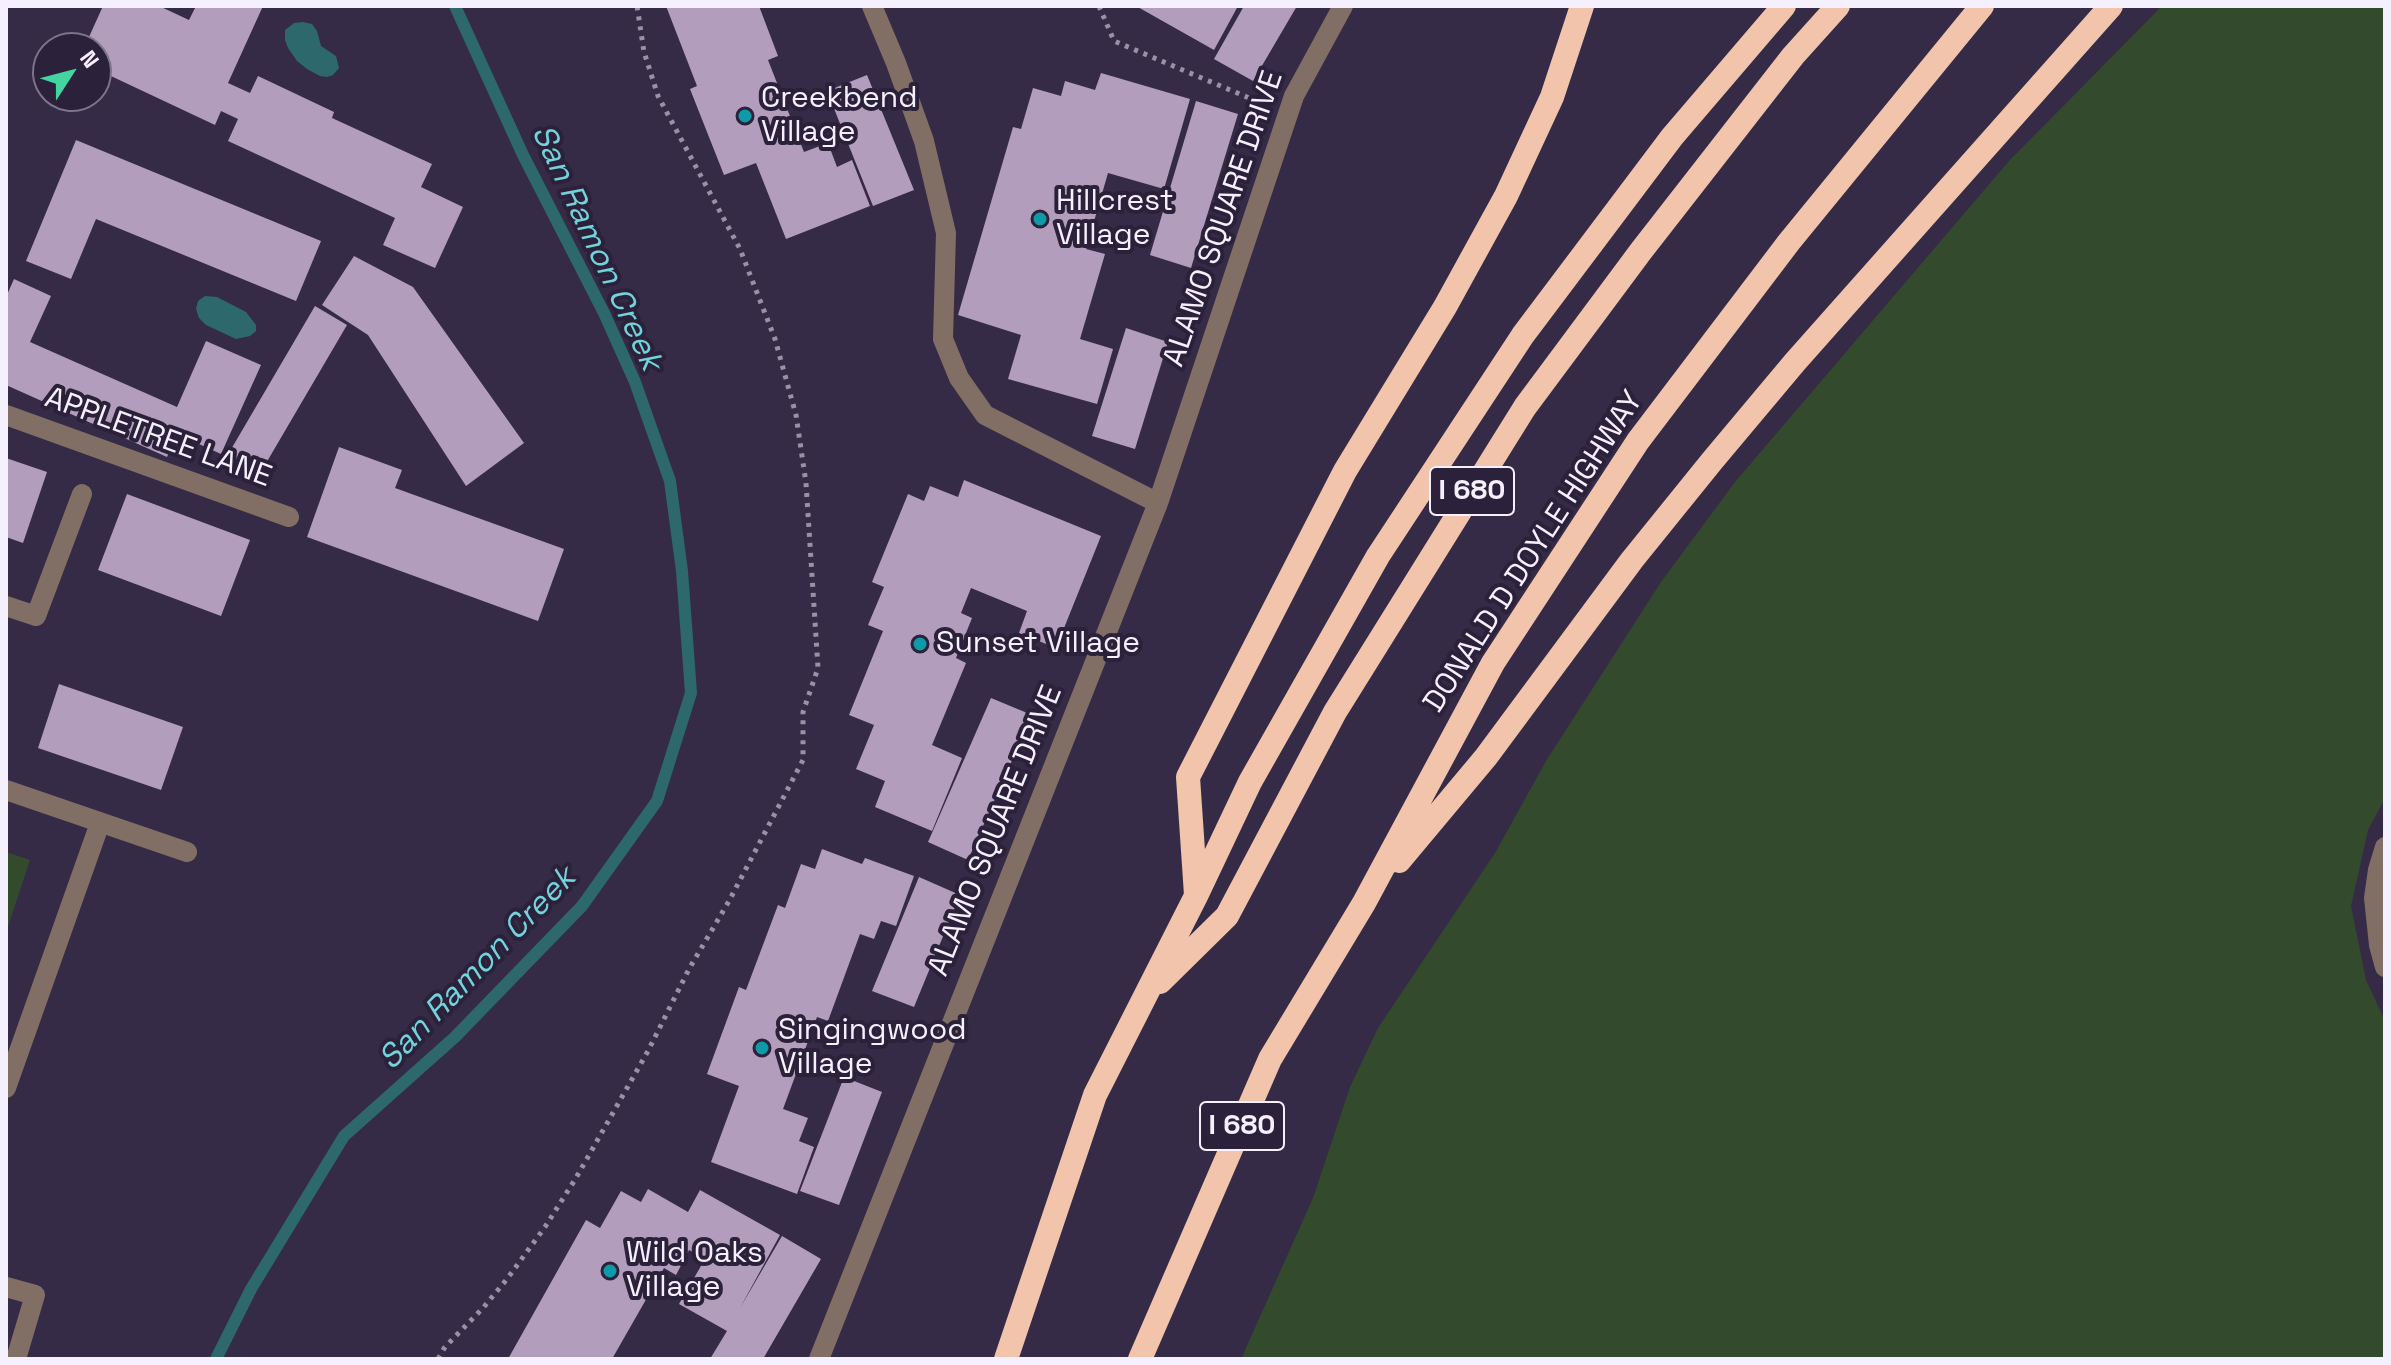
<!DOCTYPE html>
<style>
body{margin:0}
#map{position:relative;width:2391px;height:1365px;overflow:hidden;background:#362b46;font-family:"Space Grotesk",sans-serif}
canvas{display:block}
.frame{position:absolute;inset:0;border:8px solid #f5f0fe;pointer-events:none}
.north{position:absolute;left:32px;top:32px;width:80px;height:80px;box-sizing:border-box;background:#2c213b;border:2px solid #7c7489;border-radius:50%;rotate:54deg;font-size:22px;font-weight:700;line-height:32px;text-align:center;color:#f5f0fe}
.north::after{content:'';display:block;margin:auto;width:28px;height:36px;background:#44d49f;clip-path:polygon(50% 0,100% 100%,50% 72%,0 100%)}
</style>
<div id="map">
<canvas width="2391" height="1365"></canvas>
<div class="frame"></div>
<div class="north">N</div>
</div>
<script>
const ctx = document.querySelector('canvas').getContext('2d');
ctx.lineJoin = 'round';
function fill(path, color) { ctx.fillStyle = color; ctx.fill(path, 'evenodd'); }
const shape = rows => new Path2D(rows.map(r => 'M' + r).join(''));
function strokePath(path, color, width, dash) { ctx.strokeStyle = color; ctx.lineWidth = width; ctx.lineCap = dash ? 'butt' : 'round'; ctx.setLineDash(dash || []); ctx.stroke(path); }
function drawText(font, color, halo, rows, align = 'center') {
  ctx.font = font + ' "Space Grotesk",sans-serif'; ctx.lineWidth = 8; ctx.setLineDash([]); ctx.textBaseline = 'middle'; ctx.strokeStyle = halo; ctx.fillStyle = color; for (const [text, x, y, turn = 0] of rows) {
    ctx.save(); ctx.translate(x, y); ctx.rotate((+turn || 0) * Math.PI / 180); ctx.textAlign = isNaN(turn) ? turn : align; if (halo) ctx.strokeText(text, 0, 0); ctx.fillText(text, 0, 0); ctx.restore();
  }
}
fill(shape([
 [2162,6,2385,6,2385,798,2368,830,2351,906,2366,980,2385,1021,2385,1359,1241,1359,1313,1198,1350,1087,1378,1028,1495,853,1546,761,1661,582,1735,482,2009,161],
 [6,852,30,860,6,933]
]), '#334a2c');
fill(shape([
 [303,22,312,24,317,31,321,46,336,56,339,68,333,75,327,77,320,76,307,69,297,61,288,48,285,40,285,30,294,23],
 [205,296,217,297,246,312,256,325,256,331,250,336,236,339,206,325,199,318,196,309,198,301]
]), '#2d686d');
strokePath(shape([
 [216,1359,251,1289,344,1136,455,1037,582,906,657,801,691,693,682,571,670,481,635,382,604,313,523,155,455,6]
]), '#2d686d', 12);
fill(shape([
 [103,6,159,6,189,20,196,6,263,6,228,83,250,93,258,76,334,112,332,118,432,164,421,187,463,207,435,268,383,245,395,218,228,141,238,119,221,111,215,125,96,69,96,48,84,48],
 [666,6,759,6,778,56,768,60,804,152,828,143,837,167,852,160,870,206,786,239,756,163,724,175,690,89,697,86],
 [1136,6,1238,6,1214,50],
 [1244,6,1297,6,1253,81,1214,59],
 [1101,73,1190,99,1164,189,1108,173,1086,249,1105,254,1080,339,1113,349,1097,404,1008,379,1021,335,958,315,1013,127,1021,129,1033,88,1061,96,1065,81,1095,90],
 [867,75,914,190,873,206,827,91],
 [1196,101,1238,114,1191,268,1150,255],
 [76,140,321,241,296,301,96,219,71,279,26,261],
 [354,256,413,287,524,443,466,486,368,335,322,305],
 [14,279,51,296,30,342,177,407,206,341,261,365,221,454,177,434,167,457,6,385,6,297],
 [315,306,347,325,255,482,223,463],
 [1126,328,1168,342,1135,449,1092,436],
 [339,447,402,470,395,488,564,549,538,621,307,537],
 [6,458,47,472,23,543,6,537],
 [964,480,1101,536,1056,648,1019,633,1027,611,971,588,961,613,972,618,956,658,966,663,932,745,962,758,932,831,875,807,885,781,856,769,874,725,849,715,883,631,868,625,884,587,872,582,908,494,924,501,930,486,958,497],
 [127,494,250,540,221,616,98,570],
 [59,684,183,727,161,790,38,748],
 [991,698,1032,715,968,860,928,842],
 [822,849,862,864,865,858,914,876,896,926,881,921,874,939,860,934,828,1021,817,1017,783,1109,808,1118,799,1141,814,1147,797,1194,711,1162,739,1086,707,1074,739,987,746,990,778,905,785,908,801,864,815,869],
 [919,877,960,895,914,1007,872,991],
 [844,1077,882,1092,839,1205,800,1191],
 [648,1189,688,1212,700,1190,780,1235,740,1308,782,1236,821,1259,763,1359,710,1359,727,1331,679,1304,705,1259,689,1250,676,1275,664,1268,612,1359,508,1359,586,1220,600,1228,621,1191,641,1202]
]), '#b29ebc');
strokePath(shape([
 [1099,6,1114,41,1261,103],
 [438,1359,445,1347,483,1308,507,1279,545,1227,576,1178,648,1051,689,969,729,901,803,760,803,712,818,668,806,483,796,415,775,339,740,249,658,96,644,52,637,6]
]), '#9991a5', 5, [4, 6]);
strokePath(shape([
 [872,6,896,63,924,141,946,233,943,339,959,378,985,415,1158,503],
 [6,415,289,517],
 [6,606,36,616,82,494],
 [6,790,187,852],
 [2385,847,2378,870,2374,898,2379,945,2385,967],
 [6,1088,100,823],
 [6,1287,35,1295,16,1359],
 [819,1359,1158,503,1294,96,1343,6]
]), '#816f65', 20);
strokePath(shape([
 [1399,861,1486,757,1632,560,1712,461,1795,362,2111,6],
 [1196,895,1188,777,1345,471,1445,307,1506,196,1552,97,1582,6],
 [1160,982,1227,916,1335,712,1525,407,1641,251,1793,56,1838,6],
 [1006,1359,1095,1095,1196,896,1250,782,1378,556,1523,335,1672,137,1784,6],
 [1140,1359,1270,1059,1364,903,1493,663,1638,441,1789,242,1982,6]
]), '#f1c4ab', 24);
for (const [x, y, r, color] of [
 [745,116,8,"#0f9aa8"],
 [1040,219,8,"#0f9aa8"],
 [920,644,8,"#0f9aa8"],
 [762,1048,8,"#0f9aa8"],
 [610,1271,8,"#0f9aa8"]
]) { const dot = new Path2D(); dot.arc(x, y, r, 0, 2 * Math.PI); ctx.fillStyle = color; ctx.fill(dot); strokePath(dot, '#2c213b', 3); }
for (const [x, y, w] of [
 [1472,491,84],
 [1242,1126,84]
]) { const box = new Path2D(); box.roundRect(x - w / 2, y - 24, w, 48, 6); ctx.fillStyle = '#2c213b'; ctx.fill(box); strokePath(box, '#f5f0fe', 2); }
drawText('bold 28px', '#f5f0fe', null, [
 ["I 680",1472,491],
 ["I 680",1242,1126]
]);
drawText('30px', '#f5f0fe', '#2c213b', [
 ["Creekbend",761,99],
 ["Village",761,133],
 ["Hillcrest",1056,202],
 ["Village",1056,236],
 ["Sunset Village",936,644],
 ["Singingwood",778,1031],
 ["Village",778,1065],
 ["Wild Oaks",626,1254],
 ["Village",626,1288]
], 'left');
drawText('30px', '#f5f0fe', '#2c213b', [
 ["ALAMO SQUARE DRIVE",1224,219,-71],
 ["APPLETREE LANE",158,438,20],
 ["DONALD D DOYLE HIGHWAY",1534,552,-57],
 ["ALAMO SQUARE DRIVE",996,831,-68]
]);
drawText('italic 32px', '#73d3db', '#2c213b', [
 ["San Ramon Creek",596,248,65],
 ["San Ramon Creek",478,969,-46]
]);
</script>
